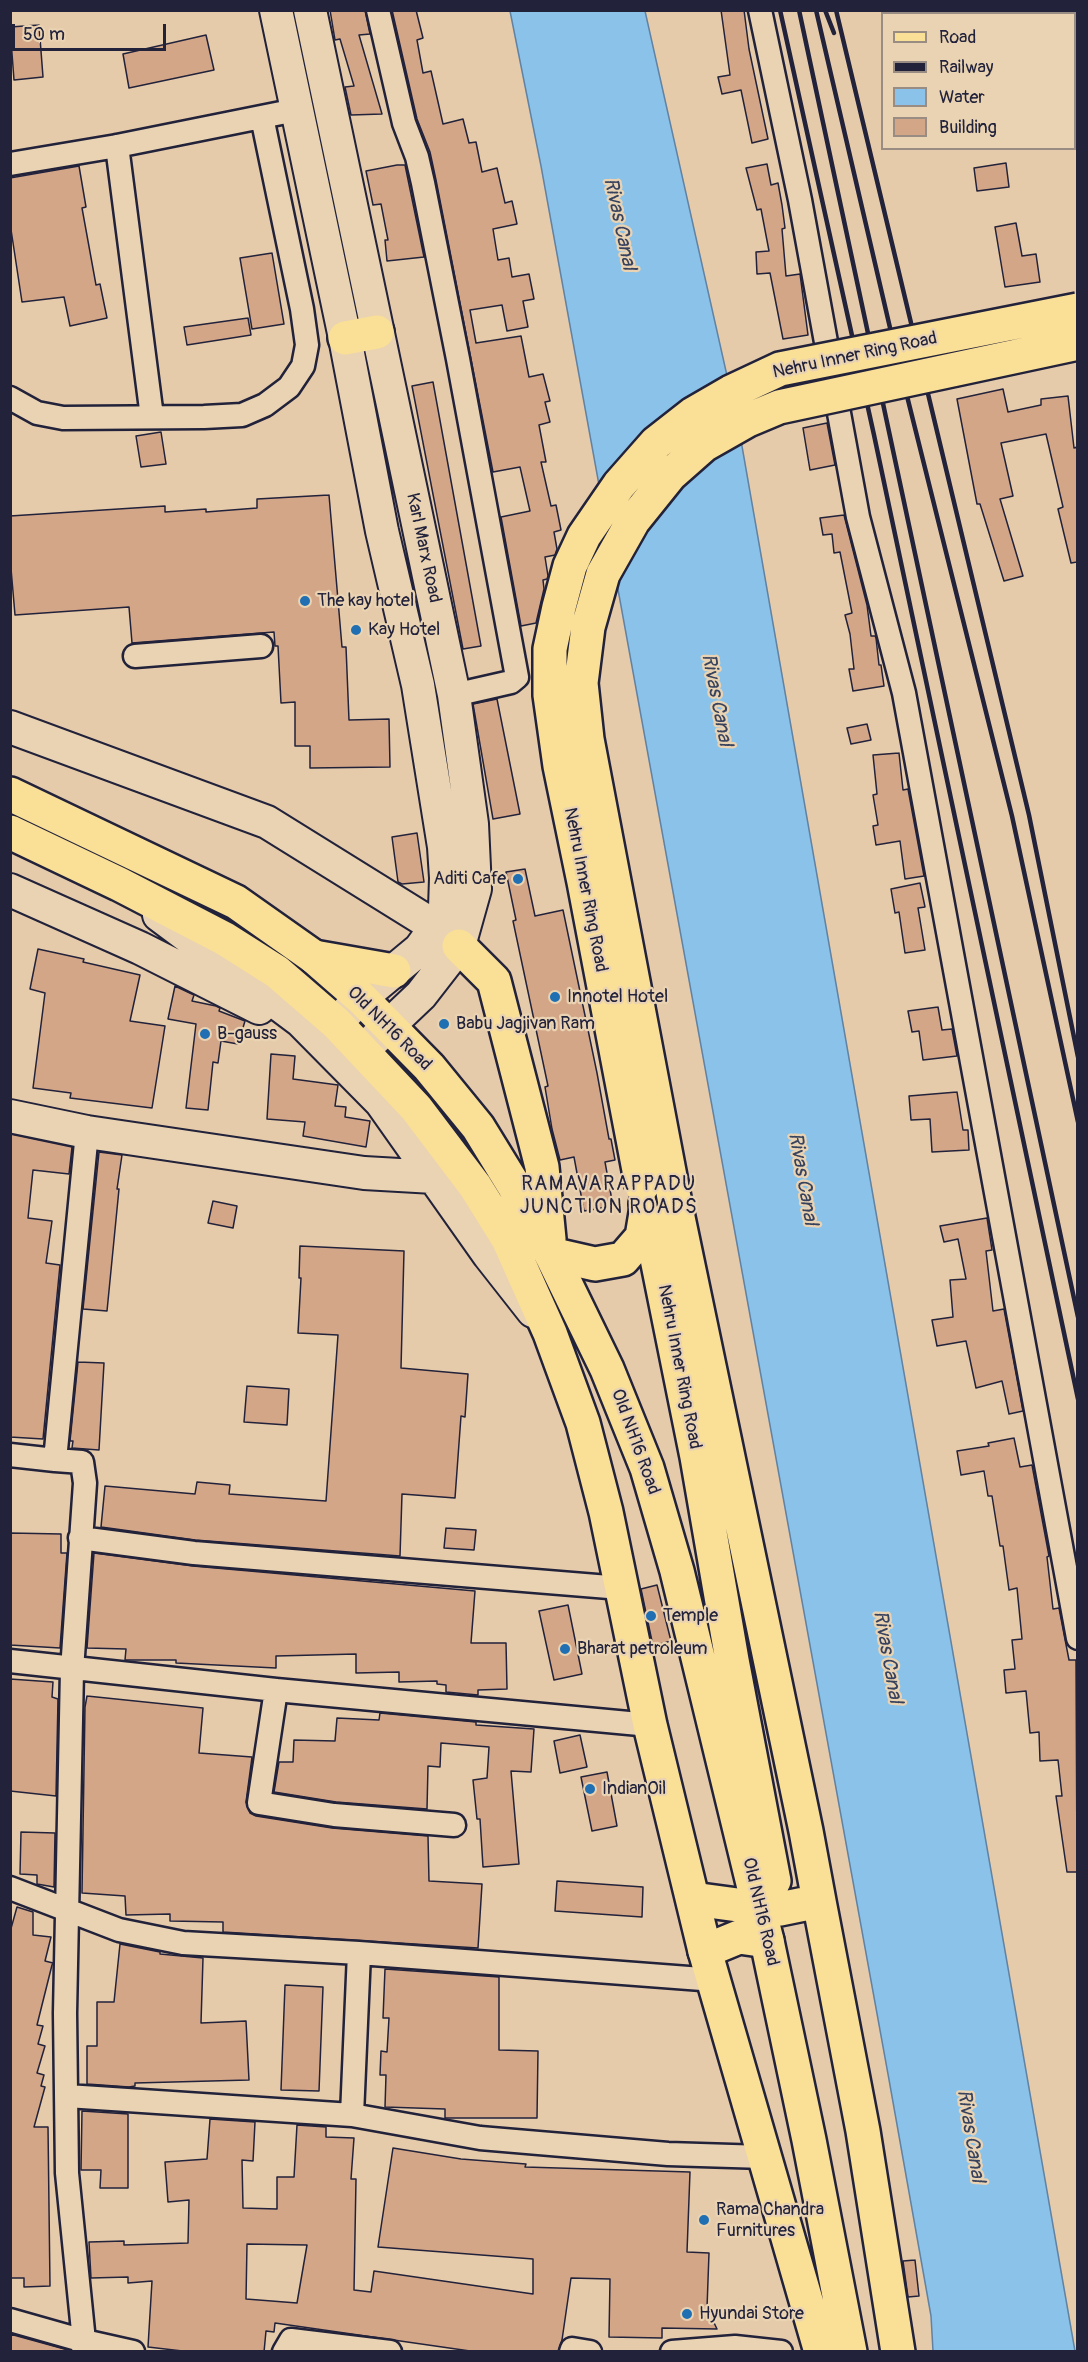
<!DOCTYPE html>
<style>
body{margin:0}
#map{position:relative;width:1088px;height:2362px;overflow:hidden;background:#e6cbaa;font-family:Pangolin,sans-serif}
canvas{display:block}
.frame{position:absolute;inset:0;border:12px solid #22223b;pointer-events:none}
.legend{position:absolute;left:881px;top:12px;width:195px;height:138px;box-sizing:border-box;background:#e9d3b2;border:2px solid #998c82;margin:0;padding:8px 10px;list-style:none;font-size:18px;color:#22223b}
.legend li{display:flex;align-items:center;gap:12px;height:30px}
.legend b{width:30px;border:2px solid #998c82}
.scale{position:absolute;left:12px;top:24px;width:154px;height:27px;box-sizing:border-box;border:3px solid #22223b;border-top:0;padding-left:8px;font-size:18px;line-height:21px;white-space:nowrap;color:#22223b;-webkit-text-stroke:4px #e9d3b2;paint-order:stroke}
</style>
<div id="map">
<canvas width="1088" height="2362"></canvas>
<div class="frame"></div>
<ul class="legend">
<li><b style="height:8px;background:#fadf96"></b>Road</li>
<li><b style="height:8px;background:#22223b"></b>Railway</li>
<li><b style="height:16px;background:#8bc2e9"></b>Water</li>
<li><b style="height:16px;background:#d4a688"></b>Building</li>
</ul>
<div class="scale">50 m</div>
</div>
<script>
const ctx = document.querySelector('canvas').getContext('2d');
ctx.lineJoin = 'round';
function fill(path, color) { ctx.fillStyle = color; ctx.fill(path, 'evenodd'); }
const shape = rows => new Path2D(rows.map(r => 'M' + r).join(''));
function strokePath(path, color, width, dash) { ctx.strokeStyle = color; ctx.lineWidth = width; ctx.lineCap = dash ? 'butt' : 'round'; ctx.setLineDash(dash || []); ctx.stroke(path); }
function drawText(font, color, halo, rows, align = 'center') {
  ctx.font = font + ' Pangolin,sans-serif'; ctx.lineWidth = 4.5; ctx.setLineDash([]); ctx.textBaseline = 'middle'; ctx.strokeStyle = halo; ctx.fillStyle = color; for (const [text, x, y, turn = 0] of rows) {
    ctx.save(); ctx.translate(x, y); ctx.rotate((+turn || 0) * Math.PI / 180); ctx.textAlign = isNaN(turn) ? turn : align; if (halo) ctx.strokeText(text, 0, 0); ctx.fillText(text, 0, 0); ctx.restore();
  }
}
const water = shape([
 [510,11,645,11,739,429,1075,2351,933,2351,931,2316,888,2074,541,166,510,11]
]);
fill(water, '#8bc2e9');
strokePath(water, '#6182a3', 1.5);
const building = shape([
 [330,10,365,10,370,34,359,35,382,114,351,115,345,87,354,86,340,39,335,40,330,10],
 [392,10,416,10,423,38,417,40,423,73,431,71,443,124,463,119,469,143,476,142,482,172,497,168,505,203,512,201,517,224,493,229,498,260,509,258,512,277,529,274,534,299,523,301,528,327,507,331,502,305,470,310,476,343,521,336,529,377,543,374,550,401,545,402,550,422,539,425,546,462,541,462,551,506,556,505,561,530,554,532,557,549,555,555,545,557,548,576,547,579,543,580,544,589,536,623,521,626,501,517,530,511,520,467,493,472,436,180,430,152,417,119,392,10],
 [721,10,744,10,749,49,768,139,752,143,741,90,722,94,718,77,730,75,721,10],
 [39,25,43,77,14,80,10,27,39,25],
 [206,35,214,70,129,88,123,54,206,35],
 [1006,163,1009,187,977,191,974,168,1006,163],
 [767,164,771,185,778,183,782,205,785,228,782,229,786,276,800,274,808,335,783,339,770,273,757,274,756,252,769,251,761,209,757,210,746,168,767,164],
 [397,165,405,165,424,257,387,261,385,240,388,240,381,204,373,205,366,171,397,165],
 [79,166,86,207,82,208,96,285,100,284,107,318,70,326,64,297,22,302,10,223,10,178,79,166],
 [1016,223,1022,256,1036,254,1040,282,1005,287,995,227,1016,223],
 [272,253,284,324,252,329,240,258,272,253],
 [248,318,251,335,187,345,184,327,248,318],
 [433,382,481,646,463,649,412,386,433,382],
 [1003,389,1008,412,1041,405,1041,399,1068,396,1074,448,1077,447,1077,562,1071,563,1058,509,1063,507,1046,434,1001,443,1013,496,1000,499,1023,576,1004,581,980,504,977,504,957,399,1003,389],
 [827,423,835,465,810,470,803,428,827,423],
 [161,432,166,464,141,467,136,436,161,432],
 [329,495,342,647,346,647,349,720,389,719,390,767,310,768,310,746,295,746,295,702,281,703,278,646,275,646,274,632,132,643,129,607,15,615,10,557,10,516,165,506,165,512,206,509,206,512,257,508,257,499,329,495],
 [844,515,867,605,871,636,875,636,876,638,879,665,881,665,884,686,853,691,849,669,854,669,850,634,845,615,852,613,840,552,834,553,832,534,823,535,820,518,844,515],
 [497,699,520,814,493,819,473,704,497,699],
 [867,724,871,740,851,744,847,728,867,724],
 [899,753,903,790,908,789,924,876,905,879,900,841,876,845,873,826,878,825,873,795,877,794,873,755,899,753],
 [417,833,424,882,402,884,398,882,392,837,417,833],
 [525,869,535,916,563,910,597,1073,609,1139,611,1139,615,1160,605,1162,613,1206,584,1211,574,1157,560,1160,552,1129,545,1087,548,1086,513,921,516,920,506,872,525,869],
 [920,883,925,907,918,908,925,950,905,953,899,912,895,913,891,889,920,883],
 [38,949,84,959,83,962,140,975,130,1021,165,1026,152,1108,70,1098,71,1093,33,1088,45,993,30,989,38,949],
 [175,986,194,995,192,1001,216,1006,220,1008,219,1011,245,1021,238,1044,221,1041,218,1063,213,1062,208,1110,186,1108,196,1024,168,1019,175,986],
 [938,1007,942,1030,952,1029,957,1056,923,1060,919,1031,912,1032,908,1011,938,1007],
 [271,1054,295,1056,293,1079,338,1085,335,1106,346,1107,345,1117,370,1121,366,1147,303,1136,305,1122,267,1119,271,1054],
 [957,1092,963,1130,968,1130,969,1150,932,1152,930,1119,911,1120,909,1096,957,1092],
 [10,1134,72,1147,69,1174,33,1170,28,1218,52,1221,46,1263,60,1265,43,1439,10,1437,10,1134],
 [99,1152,122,1155,117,1189,119,1189,107,1311,83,1309,99,1152],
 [213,1201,237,1206,233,1228,208,1223,213,1201],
 [987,1218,992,1250,986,1251,993,1311,1004,1309,1023,1411,1009,1414,1002,1381,976,1388,966,1341,937,1346,932,1320,953,1317,950,1280,966,1279,958,1239,944,1242,940,1226,987,1218],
 [300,1246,404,1251,401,1368,468,1374,465,1417,461,1416,455,1498,402,1494,400,1556,195,1540,101,1527,105,1486,195,1494,197,1482,230,1485,229,1494,326,1501,338,1335,298,1333,301,1278,299,1278,300,1246],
 [78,1362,104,1363,99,1450,72,1448,73,1441,70,1441,78,1362],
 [247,1386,289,1389,287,1425,244,1422,247,1386],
 [1014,1438,1020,1467,1032,1465,1049,1556,1047,1557,1053,1609,1059,1608,1069,1660,1076,1660,1077,1872,1067,1872,1056,1796,1062,1796,1058,1760,1040,1761,1039,1732,1030,1733,1026,1691,1006,1693,1004,1670,1015,1669,1012,1640,1022,1639,1017,1588,1009,1590,1003,1546,1000,1546,992,1496,988,1496,984,1471,961,1475,957,1451,989,1446,988,1443,1014,1438],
 [446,1528,476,1530,474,1550,444,1548,446,1528],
 [10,1533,61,1534,61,1553,67,1553,60,1648,10,1645,10,1533],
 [94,1553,193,1566,475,1591,471,1643,506,1643,507,1689,478,1690,478,1695,446,1692,446,1685,437,1684,437,1681,399,1682,399,1672,356,1673,356,1654,276,1656,276,1668,176,1663,176,1660,125,1660,126,1649,87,1648,94,1553],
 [657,1585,671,1641,653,1646,641,1589,657,1585],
 [568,1605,582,1674,554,1680,539,1611,568,1605],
 [10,1679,53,1682,52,1697,58,1699,56,1796,10,1791,10,1679],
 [87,1696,203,1708,199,1753,252,1757,246,1802,250,1813,256,1816,332,1828,428,1836,429,1881,482,1884,478,1948,223,1932,223,1922,170,1921,170,1914,126,1915,125,1896,82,1893,85,1707,87,1696],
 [380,1713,476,1722,476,1725,534,1729,531,1772,511,1771,519,1864,483,1867,480,1819,477,1819,473,1780,487,1778,489,1747,441,1743,440,1767,428,1766,427,1809,336,1802,274,1792,279,1762,293,1762,294,1740,335,1741,337,1718,379,1720,380,1713],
 [580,1735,587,1767,560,1773,554,1741,580,1735],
 [607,1772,617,1826,592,1831,581,1777,607,1772],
 [21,1832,55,1833,54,1887,37,1884,37,1875,20,1874,21,1832],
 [557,1881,643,1887,642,1917,555,1911,557,1881],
 [17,1907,33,1912,33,1935,51,1937,45,1961,53,1963,52,1965,37,2025,43,2026,38,2044,45,2046,37,2073,44,2075,41,2086,45,2087,34,2127,48,2127,50,2286,24,2287,24,2278,10,2278,10,1932,17,1907],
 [120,1944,160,1952,160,1954,203,1958,201,2023,246,2021,249,2080,135,2083,135,2086,129,2087,87,2084,87,2046,97,2046,97,2002,114,2002,120,1944],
 [385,1969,499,1977,499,2050,538,2051,537,2118,445,2118,445,2109,385,2107,386,2075,380,2075,381,2051,387,2052,389,2018,383,2018,385,1969],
 [285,1985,323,1987,319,2091,281,2090,285,1985],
 [82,2111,128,2114,128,2188,100,2188,101,2170,81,2170,82,2111],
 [210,2119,255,2122,253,2161,242,2160,243,2208,277,2209,277,2177,294,2177,297,2125,326,2127,326,2137,354,2138,351,2179,356,2179,354,2290,371,2292,374,2271,533,2294,533,2259,378,2247,393,2148,461,2159,526,2164,525,2167,690,2172,687,2252,709,2253,707,2308,717,2329,662,2328,662,2338,609,2337,610,2279,571,2278,562,2340,558,2352,477,2352,275,2323,274,2332,266,2331,264,2352,191,2352,148,2347,152,2281,128,2283,128,2277,91,2278,89,2242,124,2241,124,2245,188,2243,189,2200,168,2202,165,2162,207,2159,210,2119],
 [247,2244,307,2245,297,2303,246,2299,247,2244],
 [915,2260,919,2296,908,2297,903,2261,915,2260],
 [10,2334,68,2350,68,2352,10,2352,10,2334]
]);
fill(building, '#d4a688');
strokePath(building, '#22223b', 1.5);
const street = shape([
 [378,10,404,123,417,157,423,183,458,359,517,677,511,682,454,695],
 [760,10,800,200,858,517,904,693,1078,1638],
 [1069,10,1070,14],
 [1074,34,1078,49],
 [117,146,152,417],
 [10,164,117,146,296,110],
 [10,398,37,413,63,418,204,417,242,415,265,405,289,387,303,366,307,345,302,309,262,117],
 [135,656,261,646],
 [10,1455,55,1460],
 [80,1538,194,1553,621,1588],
 [10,1661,276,1690,650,1725],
 [276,1690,259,1803,334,1815,454,1825],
 [10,1888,119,1930,183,1943,359,1953,715,1980],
 [67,2096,352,2115,480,2138,668,2154,764,2157],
 [352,2115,359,1953],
 [10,2320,84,2341,133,2352],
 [83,2352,84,2341,67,2173,65,2013,72,1670,85,1483,82,1462,55,1460,87,1132],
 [284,2352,291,2340,390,2352],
 [571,2352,572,2349,590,2352],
 [672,2352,735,2347,781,2352]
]);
const secondary = shape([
 [276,10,345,338,382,531,418,685,444,847,446,878,445,908,436,927,420,949,361,998,336,1023],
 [310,10,454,695,472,824,475,889,459,946,421,995,361,1052],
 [10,727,267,822,436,927,453,941],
 [10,890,140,948,259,1008],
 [159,915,301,1021,381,1102,489,1255,533,1311],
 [10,1116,87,1132,364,1173,434,1177]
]);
const primary = shape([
 [345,338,377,332],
 [10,794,236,902,314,957,361,998,429,1067,478,1127,513,1184,551,1254,607,1369,647,1468,677,1571,767,1941,809,2140,850,2352],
 [10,832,119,884,225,939,277,972,336,1023,416,1108,475,1186,508,1239,550,1333,583,1423,606,1512,650,1725,705,1951,821,2352],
 [459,946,494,981,542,1167,549,1239],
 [675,1203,806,1831,819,1901,780,1909,760,1908],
 [646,1204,697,1457,732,1660,774,1881],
 [819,1901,863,2131,898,2352]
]);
const highway = shape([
 [314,957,394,971],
 [551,1254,595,1264,623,1259,642,1237,647,1207],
 [693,1899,760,1908],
 [705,1951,739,1937,767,1941]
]);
strokePath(street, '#22223b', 27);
strokePath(secondary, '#22223b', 36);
strokePath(primary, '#22223b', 38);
strokePath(highway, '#22223b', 38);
strokePath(street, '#e9d3b2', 22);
strokePath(secondary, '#e9d3b2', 32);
strokePath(primary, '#fadf96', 33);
strokePath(highway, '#fadf96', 33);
strokePath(shape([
 [780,10,874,435,1078,1399],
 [799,10,1078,1317],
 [816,10,891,332,1012,816,1078,1122],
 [825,10,834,33],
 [836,10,1029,815,1078,1057]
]), '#22223b', 4.5);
const primaryBridge = shape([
 [642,1186,584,882,560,766,550,695,550,649,559,607,570,566,584,536,619,485,656,443,693,414,731,392,780,369,1078,310],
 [675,1203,587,739,581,683,588,627,603,574,633,521,670,475,704,445,748,420,779,407,1078,343]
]);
strokePath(primaryBridge, '#22223b', 38, []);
strokePath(primaryBridge, '#fadf96', 33);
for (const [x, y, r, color] of [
 [305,601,6,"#1f6fb2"],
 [356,630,6,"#1f6fb2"],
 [518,879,6,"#1f6fb2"],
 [555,997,6,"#1f6fb2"],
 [444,1024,6,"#1f6fb2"],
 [205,1034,6,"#1f6fb2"],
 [651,1616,6,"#1f6fb2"],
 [565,1649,6,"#1f6fb2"],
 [590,1789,6,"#1f6fb2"],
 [704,2220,6,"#1f6fb2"],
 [687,2314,6,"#1f6fb2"]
]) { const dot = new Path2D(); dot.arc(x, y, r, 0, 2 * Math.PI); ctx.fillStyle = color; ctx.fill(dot); strokePath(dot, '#e9d3b2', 2); }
drawText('18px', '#22223b', '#e9d3b2', [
 ["Nehru Inner Ring Road",855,356,-12],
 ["Karl Marx Road",423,548,78],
 ["Nehru Inner Ring Road",585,890,79],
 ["Old NH16 Road",389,1029,45],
 ["Nehru Inner Ring Road",679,1367,79],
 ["Old NH16 Road",635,1442,70],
 ["Old NH16 Road",760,1912,77]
]);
drawText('18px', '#22223b', '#e9d3b2', [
 ["The kay hotel",317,601],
 ["Kay Hotel",368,630],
 ["Aditi Cafe",506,879,"right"],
 ["Innotel Hotel",567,997],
 ["Babu Jagjivan Ram",456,1024],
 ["B-gauss",217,1034],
 ["Temple",663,1616],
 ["Bharat petroleum",577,1649],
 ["IndianOil",602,1789],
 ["Rama Chandra",716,2210],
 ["Furnitures",716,2231],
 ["Hyundai Store",699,2314]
], 'left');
drawText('italic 20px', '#37425e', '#e9d3b2', [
 ["Rivas Canal",619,224,78],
 ["Rivas Canal",716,700,79],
 ["Rivas Canal",802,1179,80],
 ["Rivas Canal",887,1657,80],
 ["Rivas Canal",970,2136,81]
]);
ctx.letterSpacing = '1.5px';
drawText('20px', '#22223b', '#e9d3b2', [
 ["RAMAVARAPPADU",609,1185],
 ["JUNCTION ROADS",609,1208]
]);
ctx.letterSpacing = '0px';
</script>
